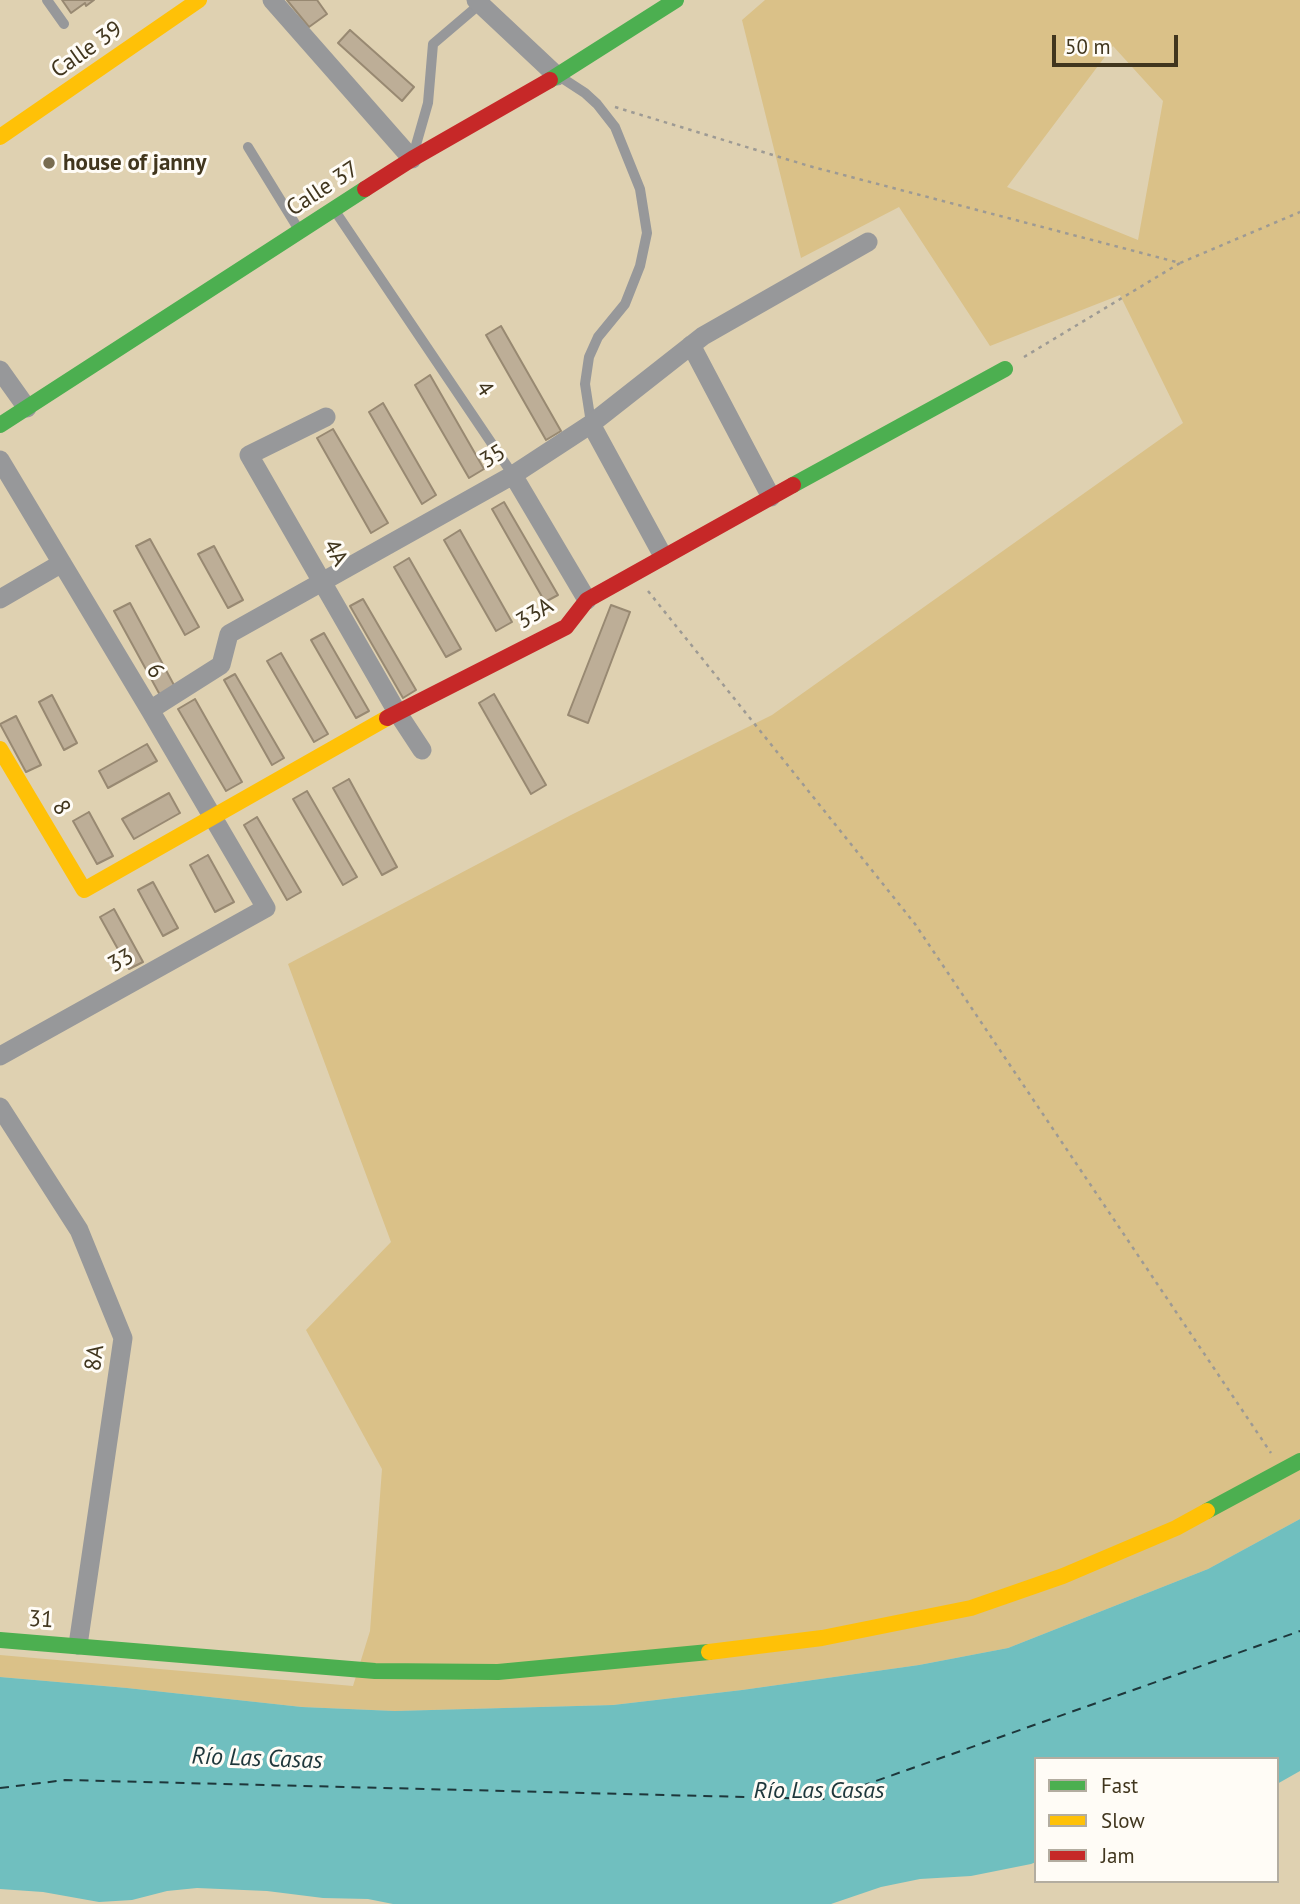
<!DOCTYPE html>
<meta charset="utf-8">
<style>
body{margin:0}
#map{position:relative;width:1300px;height:1904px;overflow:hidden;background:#dfd1b1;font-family:"PT Sans",sans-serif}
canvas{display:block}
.legend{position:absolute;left:1034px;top:1757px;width:245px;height:126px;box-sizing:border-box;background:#fffcf6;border:2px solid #b3ada0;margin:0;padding:9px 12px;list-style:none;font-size:21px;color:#41361e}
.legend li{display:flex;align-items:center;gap:14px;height:35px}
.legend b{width:35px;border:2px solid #b3ada0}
.scale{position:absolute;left:1052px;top:35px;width:126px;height:32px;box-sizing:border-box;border:4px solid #41361e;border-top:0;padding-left:9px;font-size:21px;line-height:24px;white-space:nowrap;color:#41361e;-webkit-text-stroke:5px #fffcf6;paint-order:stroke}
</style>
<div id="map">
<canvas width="1300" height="1904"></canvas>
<ul class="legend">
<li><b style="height:9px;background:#4caf50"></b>Fast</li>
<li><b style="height:9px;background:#ffc107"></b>Slow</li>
<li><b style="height:9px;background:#c62828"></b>Jam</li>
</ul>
<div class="scale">50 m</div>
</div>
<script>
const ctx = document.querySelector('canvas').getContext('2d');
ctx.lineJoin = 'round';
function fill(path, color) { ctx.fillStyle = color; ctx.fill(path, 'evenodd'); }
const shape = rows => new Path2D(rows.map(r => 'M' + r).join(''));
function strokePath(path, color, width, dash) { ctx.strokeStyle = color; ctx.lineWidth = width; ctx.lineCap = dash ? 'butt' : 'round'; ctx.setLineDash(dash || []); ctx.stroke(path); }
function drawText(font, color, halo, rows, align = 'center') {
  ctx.font = font + ' "PT Sans",sans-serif'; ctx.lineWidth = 6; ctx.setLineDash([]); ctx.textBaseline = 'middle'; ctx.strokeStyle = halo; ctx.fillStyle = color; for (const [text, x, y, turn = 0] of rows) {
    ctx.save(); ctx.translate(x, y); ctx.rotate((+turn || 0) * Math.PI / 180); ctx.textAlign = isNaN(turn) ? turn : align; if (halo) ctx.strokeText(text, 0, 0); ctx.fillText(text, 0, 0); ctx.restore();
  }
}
fill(shape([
 [765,0,1300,0,1300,1519,1208,1569,1008,1648,919,1665,742,1690,613,1705,395,1711,302,1707,127,1688,0,1677,0,1655,353,1686,370,1631,382,1469,306,1330,391,1242,288,964,571,815,772,715,1183,423,1120,295,990,346,899,207,801,258,742,20],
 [1113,46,1163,101,1138,240,1007,187]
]), '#dac188');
fill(shape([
 [1300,1519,1300,1771,1277,1784,1277,1759,1036,1759,1036,1862,1031,1864,971,1876,920,1879,881,1887,831,1904,393,1904,368,1899,323,1898,267,1891,197,1888,167,1891,132,1900,99,1902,43,1892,0,1889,0,1677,127,1688,302,1707,395,1711,613,1705,742,1690,919,1665,1008,1648,1208,1569]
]), '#70bfbf');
strokePath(shape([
 [0,1788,65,1780,825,1799,1300,1631]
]), '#1e373b', 2, [9, 7]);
const building = shape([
 [62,0,94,0,86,6,85,3,71,13,62,0],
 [287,0,317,0,327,14,309,27,287,0],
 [350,30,414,87,402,101,338,43,350,30],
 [501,326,561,431,546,440,486,335,501,326],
 [430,375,484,469,469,478,415,385,430,375],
 [383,403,436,495,422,504,369,412,383,403],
 [333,429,388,523,371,533,317,438,333,429],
 [504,502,558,595,545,602,492,509,504,502],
 [460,530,512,622,496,631,444,540,460,530],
 [150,539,199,627,185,635,136,546,150,539],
 [214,546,243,600,228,608,198,554,214,546],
 [409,558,461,649,446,657,394,567,409,558],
 [363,599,416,690,403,698,350,606,363,599],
 [130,603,175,687,160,695,114,611,130,603],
 [611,605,630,612,588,723,568,715,611,605],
 [324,633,369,711,356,718,311,640,324,633],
 [281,653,328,734,314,742,267,661,281,653],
 [235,674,284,758,272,765,224,680,235,674],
 [494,694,546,785,531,794,479,703,494,694],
 [52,695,77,743,64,750,39,702,52,695],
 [195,699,242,782,226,791,178,709,195,699],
 [16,716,41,765,26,772,0,724,16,716],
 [147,744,157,761,108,788,99,771,147,744],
 [349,779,397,867,382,875,333,788,349,779],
 [307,791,357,877,343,885,293,799,307,791],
 [169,793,180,813,134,839,122,819,169,793],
 [89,812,113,856,97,864,73,821,89,812],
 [257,817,301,892,287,900,244,825,257,817],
 [208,855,234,902,215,912,190,865,208,855],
 [153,882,178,928,163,936,138,890,153,882],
 [114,909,143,962,129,969,100,917,114,909]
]);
fill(building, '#bdae97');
strokePath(building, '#988972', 2);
strokePath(shape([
 [615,107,809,166,1180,263,1300,212],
 [1024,357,1180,263],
 [648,591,915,924,1271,1453]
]), '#9d9a94', 2.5, [3.5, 5]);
strokePath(shape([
 [47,0,64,24],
 [562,78,585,93,597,104,615,127,640,189,647,233,640,266,625,304,598,337,589,357,585,384,591,423],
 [248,147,299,230],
 [414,152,428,103,433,44,480,4],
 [335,211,513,475]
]), '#97989a', 10);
strokePath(shape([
 [272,0,412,159],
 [476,0,557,76],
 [691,345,771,497],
 [0,370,27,408],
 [326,417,249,455,397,712,422,750],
 [591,424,663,556],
 [0,460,150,710,266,908,0,1056],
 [513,475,587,600],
 [0,599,62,563],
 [150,710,221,665,229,634,513,475,591,424,703,336,868,242],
 [0,1107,79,1230,123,1338,78,1645]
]), '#97989a', 19);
strokePath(shape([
 [550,80,676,0],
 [0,425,365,189],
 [793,485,1005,369],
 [1207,1511,1300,1461],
 [0,1640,375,1671,498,1672,709,1652]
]), '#4caf50', 16);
strokePath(shape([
 [0,137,199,0],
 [0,749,84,890,387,718],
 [709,1652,822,1638,971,1608,1063,1576,1176,1528,1207,1511]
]), '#ffc107', 16);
strokePath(shape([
 [365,189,412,159,550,80],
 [387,718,566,627,587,600,793,485]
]), '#c62828', 16);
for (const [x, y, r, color] of [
 [49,163,7,"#786c51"]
]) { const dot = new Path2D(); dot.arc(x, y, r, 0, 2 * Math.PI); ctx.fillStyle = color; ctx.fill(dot); strokePath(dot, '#fffcf6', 2.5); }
drawText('23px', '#41361e', '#fffcf6', [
 ["Calle 39",87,50,-35],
 ["Calle 37",323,189,-33],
 ["4",484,389,56],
 ["35",493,457,-31],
 ["4A",335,553,60],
 ["33A",535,614,-31],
 ["6",155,671,59],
 ["8",61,808,59],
 ["33",121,961,-29],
 ["8A",95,1358,-82],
 ["31",41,1620,4]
]);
drawText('bold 23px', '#41361e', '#fffcf6', [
 ["house of janny",63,163]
], 'left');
drawText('italic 24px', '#1e373b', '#fffcf6', [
 ["Río Las Casas",257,1759,2],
 ["Río Las Casas",819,1791]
]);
</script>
